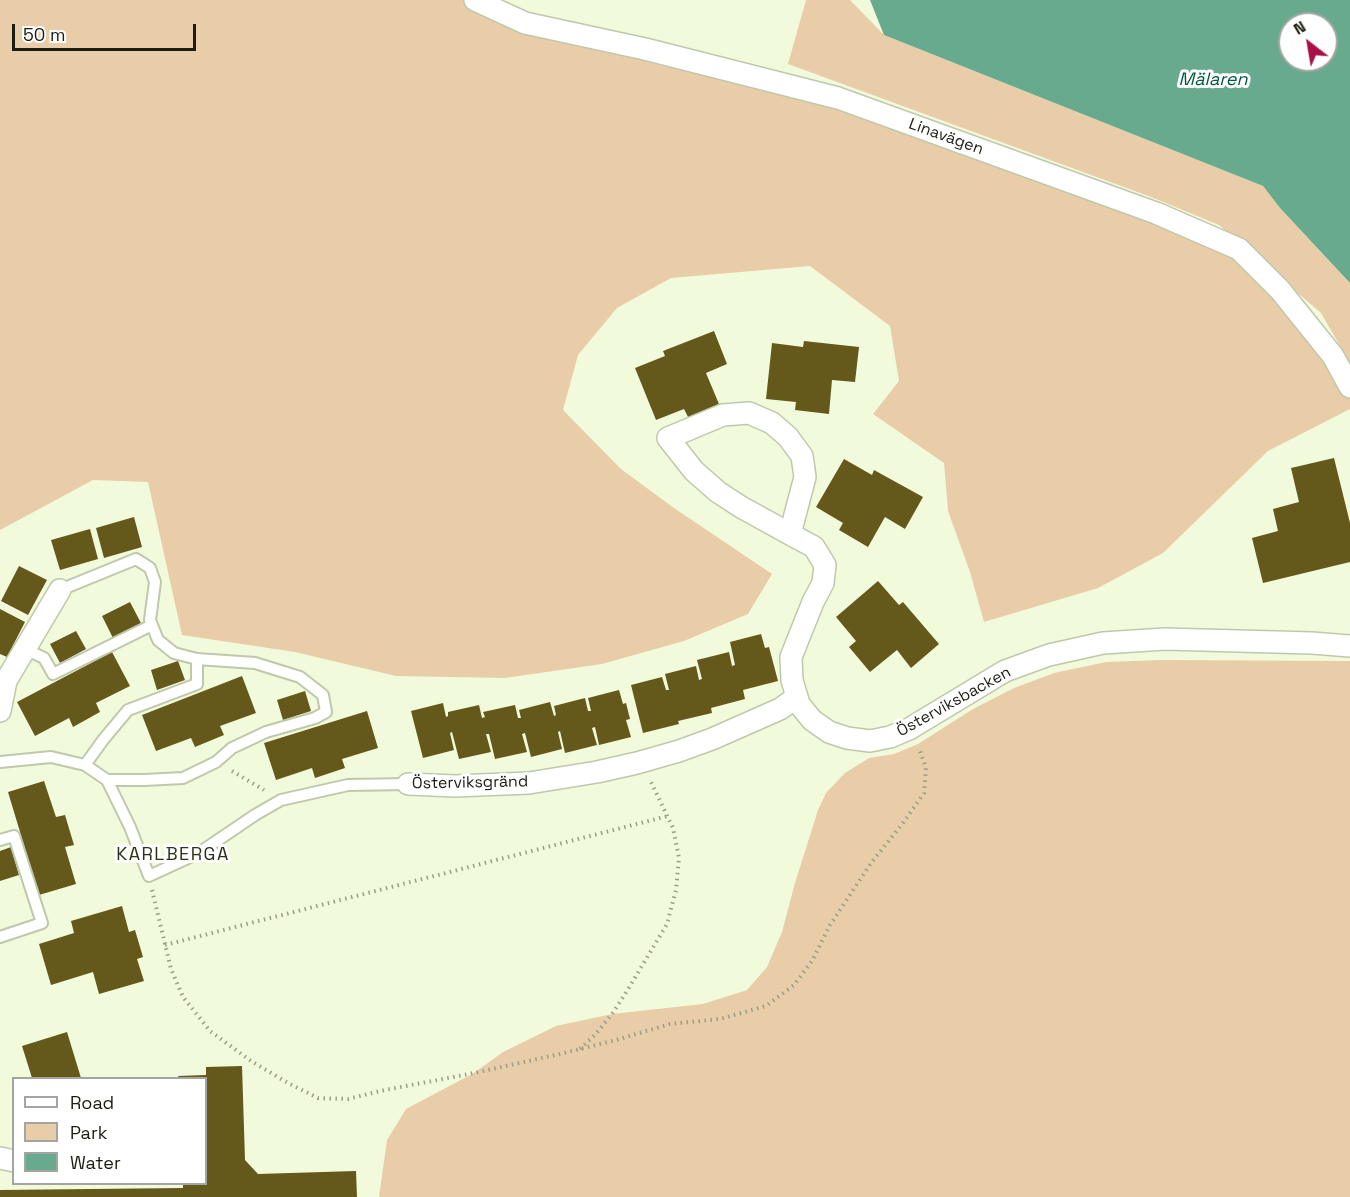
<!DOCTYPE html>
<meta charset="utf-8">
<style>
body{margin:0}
#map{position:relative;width:1350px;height:1197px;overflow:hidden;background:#f2fadc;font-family:"Space Grotesk",sans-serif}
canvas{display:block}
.legend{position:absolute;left:12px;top:1077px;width:195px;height:108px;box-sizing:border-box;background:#fff;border:2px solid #a3a5a0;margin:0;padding:8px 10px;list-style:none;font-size:18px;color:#1a1d12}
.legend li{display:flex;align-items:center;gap:12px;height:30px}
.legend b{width:30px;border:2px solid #a3a5a0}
.north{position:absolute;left:1278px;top:12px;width:60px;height:60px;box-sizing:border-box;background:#fff;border:2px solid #a3a5a0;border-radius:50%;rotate:329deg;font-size:16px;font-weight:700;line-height:24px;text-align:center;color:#1a1d12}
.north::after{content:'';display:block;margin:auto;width:21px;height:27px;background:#a71147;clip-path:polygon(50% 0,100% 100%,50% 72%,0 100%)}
.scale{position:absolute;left:12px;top:24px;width:184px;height:27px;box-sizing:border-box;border:3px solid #1a1d12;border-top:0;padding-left:8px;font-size:18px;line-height:21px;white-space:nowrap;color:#1a1d12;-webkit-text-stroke:4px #fff;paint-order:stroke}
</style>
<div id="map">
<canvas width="1350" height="1197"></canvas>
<ul class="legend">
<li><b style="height:8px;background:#fff"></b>Road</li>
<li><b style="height:16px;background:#e9cda8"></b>Park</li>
<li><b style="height:16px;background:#68aa8d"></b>Water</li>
</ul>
<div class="north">N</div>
<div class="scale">50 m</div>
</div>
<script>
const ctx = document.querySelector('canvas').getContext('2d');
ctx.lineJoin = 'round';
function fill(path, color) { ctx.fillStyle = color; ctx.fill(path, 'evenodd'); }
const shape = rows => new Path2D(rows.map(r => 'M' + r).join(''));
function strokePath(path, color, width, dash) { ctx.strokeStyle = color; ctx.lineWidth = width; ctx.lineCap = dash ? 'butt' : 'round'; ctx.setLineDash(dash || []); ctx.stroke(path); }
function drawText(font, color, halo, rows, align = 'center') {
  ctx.font = font + ' "Space Grotesk",sans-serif'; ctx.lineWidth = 6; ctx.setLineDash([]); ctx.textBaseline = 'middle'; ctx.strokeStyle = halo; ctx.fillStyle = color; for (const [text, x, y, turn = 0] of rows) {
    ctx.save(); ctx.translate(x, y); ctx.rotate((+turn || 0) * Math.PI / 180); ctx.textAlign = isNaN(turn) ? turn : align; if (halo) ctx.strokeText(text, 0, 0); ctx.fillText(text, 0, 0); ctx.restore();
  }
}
fill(shape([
 [0,0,475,0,838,98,1239,249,1350,387,1350,409,1268,451,1163,553,1098,588,984,622,970,572,948,511,944,463,873,414,899,381,890,326,810,266,671,278,617,308,578,355,563,410,621,469,674,508,772,574,748,614,684,641,602,664,505,678,396,676,295,652,182,635,148,482,93,480,0,530],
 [806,0,850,0,884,35,1263,186,1280,208,1350,283,1350,363,1321,313,1219,225,1151,197,788,64],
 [1162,660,1350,661,1350,1197,379,1197,387,1140,406,1109,474,1073,503,1052,556,1026,612,1014,703,1004,747,990,767,967,782,932,795,883,818,810,826,793,845,773,869,758,894,754,918,744,973,709,1014,688,1054,673,1106,662]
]), '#e9cda8');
fill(shape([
 [870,0,1350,0,1350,283,1280,208,1263,186,884,35],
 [1290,24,1326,24,1326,60,1290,60]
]), '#68aa8d');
fill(shape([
 [714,331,727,364,706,373,719,404,688,417,684,409,656,420,635,368,665,356,663,351],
 [804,341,859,347,855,382,832,380,829,414,795,410,796,402,766,399,772,343,803,347],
 [1334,458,1350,523,1350,562,1263,583,1252,538,1278,531,1273,509,1299,502,1291,468],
 [844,459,872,475,874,470,923,497,905,529,885,517,868,547,839,530,843,523,816,507],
 [134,517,142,547,104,558,96,528],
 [90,529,98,559,60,570,51,540],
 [19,566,47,580,28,615,1,601],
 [878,581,899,605,903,602,939,644,911,668,897,650,870,672,849,647,856,641,836,617],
 [130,602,142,625,114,640,102,616],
 [0,609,25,622,7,657,0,654],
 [76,631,86,649,60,663,50,644],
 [761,634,765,648,769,647,778,681,743,690,745,699,711,708,712,713,678,721,679,724,643,733,631,685,662,677,666,690,669,690,665,674,696,666,699,680,702,679,697,660,729,652,732,666,735,665,730,642],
 [112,652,130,686,96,703,100,712,73,727,69,718,35,736,17,702],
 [178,661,185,680,157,690,151,670],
 [242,676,256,713,220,726,224,735,195,747,191,738,156,751,142,715],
 [619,690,623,704,626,703,630,719,626,720,631,737,599,745,595,727,592,728,597,745,565,753,560,731,558,732,562,749,531,757,525,733,522,734,527,752,495,759,489,734,486,734,491,752,459,759,452,732,450,733,454,750,423,758,411,711,443,703,446,717,448,716,448,712,479,705,482,718,485,717,483,712,515,705,518,718,521,718,519,710,550,702,554,716,556,715,554,706,585,698,588,711,591,711,588,698],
 [305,691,311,711,283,720,277,700],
 [367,711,378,748,342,759,345,768,315,778,312,768,276,780,264,743],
 [44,781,56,817,65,815,74,845,65,847,76,884,39,895,8,792],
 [11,847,19,875,0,881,0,851],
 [122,906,129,932,135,930,143,957,137,959,144,981,99,994,93,972,51,985,39,944,74,933,71,921],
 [67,1032,81,1078,32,1078,22,1046],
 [242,1066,245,1160,258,1174,356,1171,357,1197,0,1197,0,1190,183,1188,183,1184,206,1184,206,1078,179,1078,178,1076,206,1075,206,1067]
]), '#64581b');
const service = shape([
 [60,590,136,559,150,568,155,582,150,620,158,640,174,653,197,659,255,663,300,677,323,695,326,712,315,718,266,732,232,748,216,762,183,778,144,780,107,780],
 [25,649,44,658,53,674,152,625],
 [0,762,51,757,85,765,107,780,130,827,149,876,199,853,255,815,281,800,348,785,408,784],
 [85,765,103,740,128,710,197,684,197,659],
 [0,840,14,836,42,923,0,937]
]);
const minor = shape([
 [475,0,525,23,645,49,838,98,1156,213,1239,249,1280,290,1333,356,1350,387],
 [790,534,805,477,802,456,788,437,772,423,749,413,723,415,668,438,694,471,718,492,741,507,790,534,814,547,825,565,823,583,813,602,791,657,792,680,799,704,812,720,829,732,847,738,870,741,890,737,909,729,1005,671,1049,655,1103,643,1165,639,1312,643,1350,646],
 [0,711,6,681,60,590],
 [408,784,455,786,529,783,597,772,637,763,679,751,712,739,780,709,797,697],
 [0,1158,14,1161]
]);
strokePath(service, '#c0c8ab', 14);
strokePath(minor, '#c0c8ab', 24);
strokePath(shape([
 [232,771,264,790],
 [152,890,171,969,183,997,210,1031,251,1061,288,1083,318,1098,348,1099,380,1091,474,1073,560,1054,616,1040,670,1024,720,1019,766,1006,794,985,812,961,830,925,871,863,903,823,924,793,926,768,919,748],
 [165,945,668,816],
 [580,1049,595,1035,612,1014,627,991,667,924,676,890,679,858,673,828,651,782]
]), '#989e88', 4, [1.5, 4.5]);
strokePath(service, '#fff', 10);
strokePath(minor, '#fff', 21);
drawText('16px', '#1a1d12', '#fff', [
 ["Linavägen",946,137,20],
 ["Österviksbacken",954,702,-29],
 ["Österviksgränd",470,783,-1]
]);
drawText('italic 18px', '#035c40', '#fff', [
 ["Mälaren",1213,80]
]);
ctx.letterSpacing = '1.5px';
drawText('18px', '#2c3119', '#fff', [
 ["KARLBERGA",173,855]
]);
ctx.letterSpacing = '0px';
</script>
